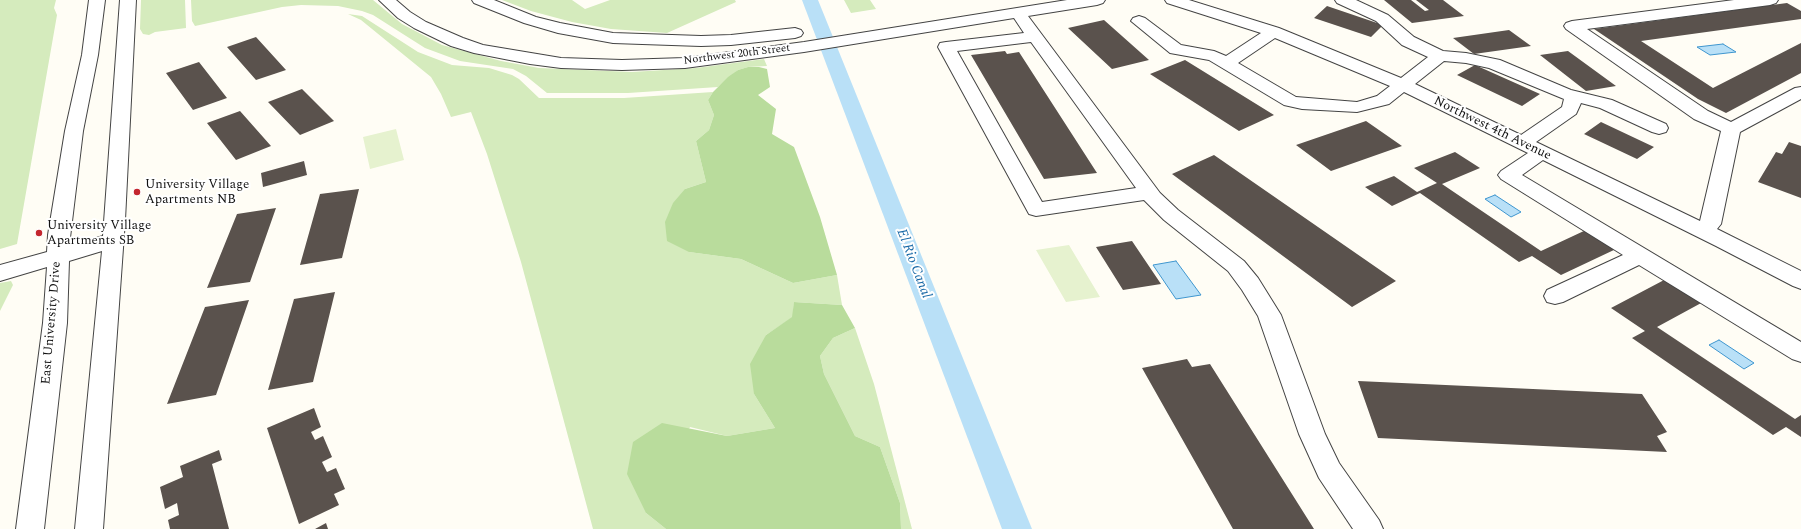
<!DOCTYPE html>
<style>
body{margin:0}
canvas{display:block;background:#fffdf5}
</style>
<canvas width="1801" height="529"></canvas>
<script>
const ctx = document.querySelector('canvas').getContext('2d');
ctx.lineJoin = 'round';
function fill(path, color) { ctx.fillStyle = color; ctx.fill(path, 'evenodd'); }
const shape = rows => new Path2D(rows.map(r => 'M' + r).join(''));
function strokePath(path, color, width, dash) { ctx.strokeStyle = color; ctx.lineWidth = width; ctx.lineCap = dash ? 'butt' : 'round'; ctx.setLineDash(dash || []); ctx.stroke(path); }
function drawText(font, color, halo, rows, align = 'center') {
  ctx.font = font + ' Spectral,serif'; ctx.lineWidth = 4; ctx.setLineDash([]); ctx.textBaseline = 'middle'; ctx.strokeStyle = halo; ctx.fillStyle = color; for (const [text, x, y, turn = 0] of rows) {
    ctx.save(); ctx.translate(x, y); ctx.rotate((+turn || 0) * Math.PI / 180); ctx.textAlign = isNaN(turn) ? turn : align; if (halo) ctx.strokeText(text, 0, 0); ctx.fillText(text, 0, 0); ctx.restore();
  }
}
fill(shape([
 [0,0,56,0,54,8,57,15,17,244,0,249],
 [141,0,185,0,186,28,155,32,149,35,143,34,140,29],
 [191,0,373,0,402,24,442,45,501,61,539,68,632,72,696,68,764,59,767,66,748,67,738,70,718,87,628,93,547,93,526,76,513,69,460,61,425,48,373,15,362,11,338,6,301,5,282,7,195,26,192,21],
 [502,0,572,0,585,9,610,0,735,0,736,2,667,33,611,29,572,22,531,11],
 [844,0,870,0,876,9,851,13],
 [348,14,362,16,418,52,452,65,489,68,512,75,519,79,539,98,624,98,713,92,708,100,714,115,709,130,696,141,706,182,685,189,689,252,741,259,793,283,837,275,842,305,794,302,793,317,766,335,754,394,775,428,727,436,690,427,646,513,666,529,593,529,521,262,487,154,471,112,451,117,441,94,431,77,361,20],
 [11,281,13,285,0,311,0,283],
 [855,328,874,384,912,529,901,529,900,503,880,447,855,436,824,374,820,356,833,338]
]), '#d5ebbd');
fill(shape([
 [748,67,759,67,767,69,770,87,758,95,776,109,772,134,794,147,820,217,837,275,793,283,741,259,689,252,667,241,665,222,673,203,685,189,706,182,696,141,709,130,714,115,708,100,713,92,728,77,738,70],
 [794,302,842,305,855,328,833,338,820,356,824,374,855,436,880,447,900,503,901,529,666,529,646,513,627,474,633,442,662,423,727,436,775,428,754,394,750,364,766,335,792,317]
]), '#b9dc9c');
fill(shape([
 [396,129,404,160,370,169,363,137],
 [1069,245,1100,297,1066,302,1036,250]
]), '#e6f2cf');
const water = shape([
 [1723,44,1736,52,1710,55,1697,47,1723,44],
 [1495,195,1521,212,1511,217,1485,199,1495,195],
 [1176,261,1201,295,1176,299,1153,265,1176,261],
 [1719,340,1754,363,1744,369,1709,345,1719,340]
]);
fill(water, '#b9e0f7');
strokePath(water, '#3f96cf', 1);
fill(shape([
 [802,0,818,0,1032,529,1002,529,802,0]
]), '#b9e0f7');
fill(shape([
 [1384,0,1411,0,1425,11,1429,10,1416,0,1443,0,1464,16,1412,23],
 [1787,3,1801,11,1801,19,1641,41,1713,88,1801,43,1801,73,1726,113,1698,99,1594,29],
 [1327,6,1383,25,1371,37,1314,18],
 [1104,20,1149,60,1112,69,1068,28],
 [1509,30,1531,46,1474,54,1453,38],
 [256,37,286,70,256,80,227,47],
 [1005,51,1007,54,1019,52,1097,173,1044,179,971,55],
 [1568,51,1616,86,1586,91,1540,55],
 [1185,60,1274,115,1239,131,1150,74],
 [199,62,227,98,193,110,166,73],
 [1475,65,1540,94,1522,106,1457,75],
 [302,89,334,121,300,135,268,102],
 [240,111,271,146,236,160,207,123],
 [1366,121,1402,146,1331,171,1296,145],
 [1601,122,1654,147,1637,159,1584,134],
 [1789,142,1801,146,1801,198,1758,182,1776,152,1782,154],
 [1455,152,1480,168,1442,184,1541,251,1586,230,1616,249,1561,275,1532,256,1519,262,1420,193,1392,206,1365,187,1394,176,1417,192,1437,183,1414,168],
 [1214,155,1396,281,1352,307,1172,174],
 [304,161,307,175,263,187,261,173],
 [359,189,342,258,300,265,320,194],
 [276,208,250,282,207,288,237,214],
 [1132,241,1161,284,1123,290,1096,247],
 [1666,279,1703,302,1657,327,1795,419,1801,415,1801,437,1786,427,1773,435,1632,338,1645,331,1611,308],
 [335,292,313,382,268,390,294,299],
 [249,300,216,395,167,404,205,307],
 [1187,359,1192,367,1210,364,1314,529,1233,529,1142,368],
 [1358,381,1642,394,1667,432,1657,436,1667,452,1378,438],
 [314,408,321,427,311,432,315,440,323,436,332,457,322,462,327,472,336,468,345,489,334,494,339,505,299,524,267,428],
 [219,450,222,460,212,464,229,529,170,529,168,520,179,515,177,503,165,509,160,487,183,477,180,466],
 [326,523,328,529,315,529]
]), '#5a524d');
const minor = shape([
 [89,0,105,0,98,55,83,131,69,246,103,236,120,0,136,0,125,220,103,529,75,529,102,251,69,261,67,323,44,529,16,529,43,323,47,267,0,281,0,265,47,252,48,235,65,131,82,55,89,0],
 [379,0,396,0,410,12,426,22,463,38,483,45,561,58,622,60,685,58,804,42,1067,0,1105,0,1103,3,1097,5,1028,16,1160,193,1178,210,1244,261,1258,278,1281,315,1325,434,1339,463,1379,520,1383,529,1353,529,1319,478,1299,434,1258,316,1242,290,1228,271,1164,220,1144,200,1036,216,1029,214,938,47,940,43,946,42,1024,33,1014,18,804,52,685,68,622,70,561,68,530,64,474,53,451,46,414,28,398,18,379,0],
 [1031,42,1136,188,1042,202,957,51,1031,42],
 [472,0,494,0,536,17,560,23,613,33,701,36,731,35,795,28,801,30,803,33,801,36,795,38,731,45,701,46,613,43,558,33,524,23,474,3,472,0],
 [1165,0,1189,0,1279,28,1401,78,1428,57,1402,45,1376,21,1337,3,1335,0,1356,0,1388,15,1414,37,1443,51,1466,53,1500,60,1571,90,1612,100,1666,124,1668,128,1666,132,1659,134,1652,132,1600,108,1581,103,1576,114,1536,142,1700,221,1721,131,1694,119,1566,29,1564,26,1566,23,1572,21,1734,0,1778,0,1776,3,1770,5,1587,29,1708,111,1731,122,1795,88,1801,87,1801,99,1740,132,1721,224,1717,229,1801,271,1801,289,1793,286,1716,246,1543,160,1522,175,1801,342,1801,362,1792,359,1639,265,1563,302,1555,304,1547,302,1544,296,1547,290,1623,255,1501,179,1498,175,1501,171,1528,153,1404,92,1389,104,1357,112,1302,109,1284,105,1209,60,1170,53,1131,21,1133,18,1139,16,1145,18,1181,45,1214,51,1226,56,1261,33,1167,3,1165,0],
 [1275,38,1390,86,1377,96,1357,102,1296,97,1238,63,1275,38],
 [1444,61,1466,63,1489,68,1564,99,1562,107,1521,135,1415,84,1444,61]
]);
strokePath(minor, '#444', 2);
fill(minor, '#fff');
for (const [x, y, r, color] of [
 [137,192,4,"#c4262e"],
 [39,233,4,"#c4262e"]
]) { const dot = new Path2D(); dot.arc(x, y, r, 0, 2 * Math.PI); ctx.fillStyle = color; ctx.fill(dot); strokePath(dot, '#fff', 1.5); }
drawText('11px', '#111', '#fff', [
 ["Northwest 20th Street",737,55,-7]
]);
drawText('13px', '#111', '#fff', [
 ["Northwest 4th Avenue",1492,129,26],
 ["East University Drive",52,323,-85]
]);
drawText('13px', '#111', '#fff', [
 ["University Village",145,185],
 ["Apartments NB",145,200],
 ["University Village",47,226],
 ["Apartments SB",47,241]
], 'left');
drawText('italic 14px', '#1768a6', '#fff', [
 ["El Rio Canal",913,264,69]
]);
</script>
